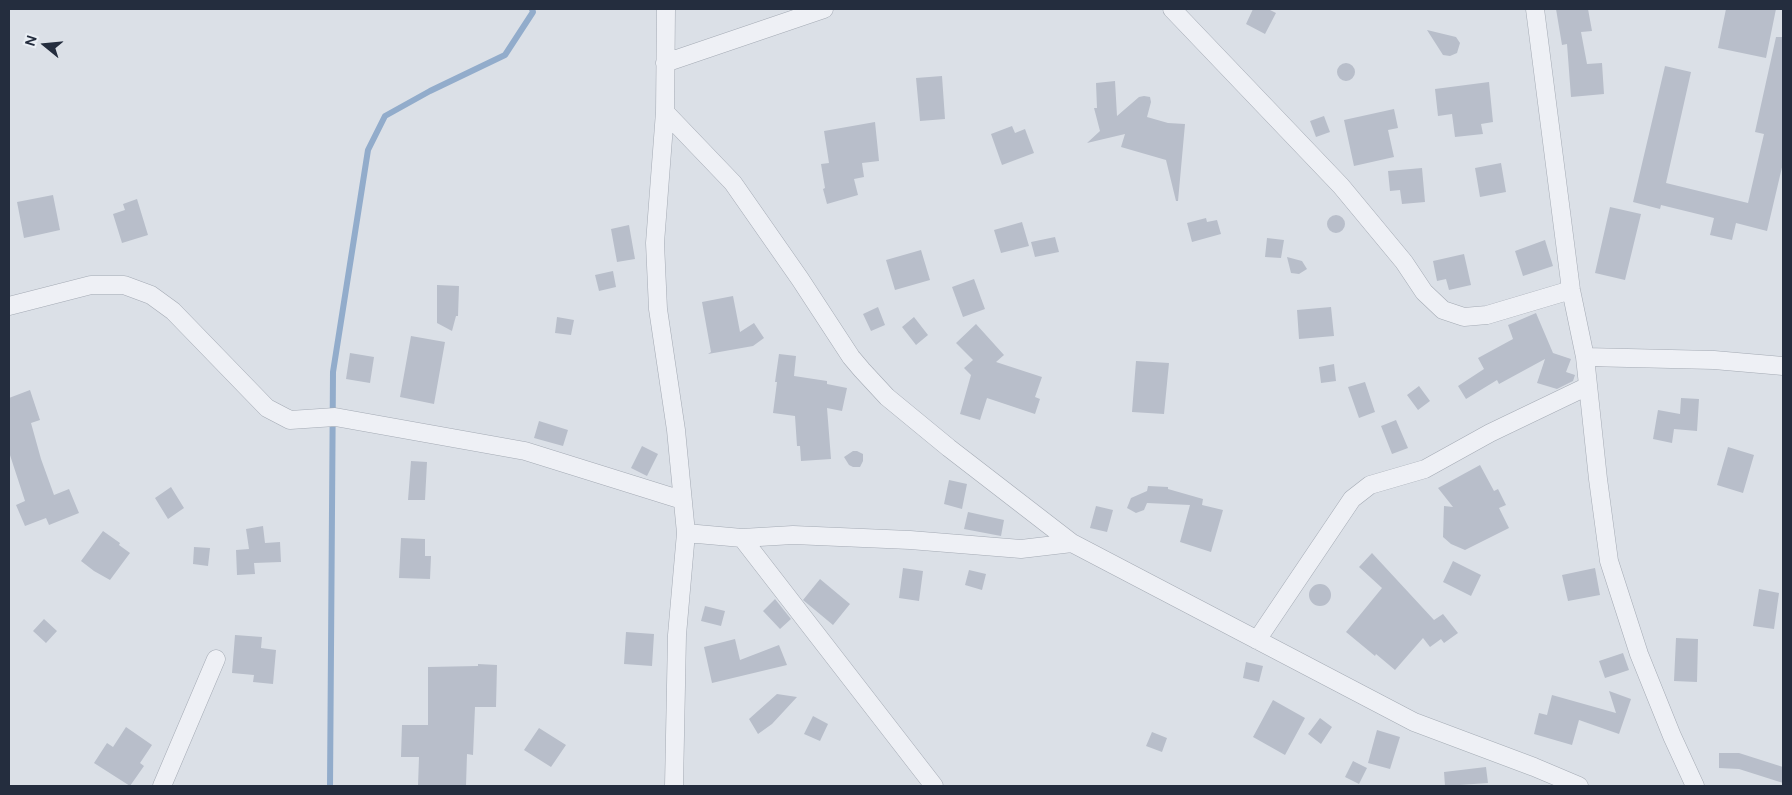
<!DOCTYPE html>
<style>
body{margin:0}
#map{position:relative;width:1792px;height:795px;overflow:hidden;background:#dbe0e7;font-family:"DM Sans",sans-serif}
canvas{display:block}
.frame{position:absolute;inset:0;border:10px solid #242d3e;pointer-events:none}
.north{position:absolute;left:20px;top:20px;width:50px;height:50px;-webkit-text-stroke:4px #eaeff5;paint-order:stroke;rotate:287deg;font-size:14px;font-weight:700;line-height:20px;text-align:center;color:#242d3e}
.north::after{content:'';display:block;margin:auto;width:18px;height:22px;background:#242d3e;clip-path:polygon(50% 0,100% 100%,50% 72%,0 100%)}
</style>
<div id="map">
<canvas width="1792" height="795"></canvas>
<div class="frame"></div>
<div class="north">N</div>
</div>
<script>
const ctx = document.querySelector('canvas').getContext('2d');
ctx.lineJoin = 'round';
const shape = rows => new Path2D(rows.map(r => 'M' + r).join(''));
function strokePath(path, color, width, dash) { ctx.strokeStyle = color; ctx.lineWidth = width; ctx.lineCap = dash ? 'butt' : 'round'; ctx.setLineDash(dash || []); ctx.stroke(path); }
function fill(path, color) { ctx.fillStyle = color; ctx.fill(path, 'evenodd'); }
strokePath(shape([
 [330,786,333,372,368,150,385,116,430,91,505,55,533,12,532,9]
]), '#92accb', 6);
fill(shape([
 [1253,9,1268,9,1276,13,1265,34,1246,24],
 [1556,9,1588,9,1592,31,1581,32,1587,64,1602,63,1604,94,1571,97,1567,44,1562,45],
 [1726,9,1776,9,1766,58,1718,48],
 [1427,30,1456,37,1460,43,1457,53,1450,56,1443,55],
 [1776,37,1783,37,1783,163,1767,231,1736,223,1732,240,1710,235,1714,218,1661,205,1660,209,1633,202,1665,66,1691,72,1666,183,1748,203,1764,134,1755,132],
 '1337 72a9 9 0 1 1 18 0a9 9 0 1 1-18 0Z',
 [942,76,945,119,920,121,916,78],
 [1115,81,1117,116,1139,97,1144,96,1150,97,1151,102,1147,117,1168,123,1185,124,1178,201,1176,201,1166,160,1121,147,1125,134,1087,143,1100,131,1094,108,1097,108,1096,83],
 [1489,82,1493,122,1481,124,1483,134,1455,137,1452,114,1438,116,1435,89],
 [1394,109,1398,128,1388,130,1394,157,1354,166,1344,120],
 [1324,116,1330,132,1316,137,1310,121],
 [875,122,879,161,862,163,864,177,854,179,858,195,827,204,823,189,825,188,821,164,829,163,824,131],
 [1012,126,1015,133,1025,129,1034,153,1002,165,991,134],
 [1501,163,1506,192,1480,197,1475,168],
 [1422,168,1425,202,1402,204,1400,190,1390,191,1388,171],
 [53,195,60,230,24,238,17,202],
 [137,199,148,235,122,243,113,214,125,210,123,204],
 [1610,207,1641,214,1625,280,1595,273],
 '1327 224a9 9 0 1 1 18 0a9 9 0 1 1-18 0Z',
 [1206,218,1207,222,1217,220,1221,234,1192,242,1187,223],
 [1022,222,1029,246,1001,253,994,230],
 [629,225,635,259,617,262,611,229],
 [1055,237,1059,252,1035,257,1031,242],
 [1267,238,1284,240,1281,258,1265,257],
 [1545,240,1553,266,1523,276,1515,251],
 [921,250,930,280,895,290,886,260],
 [1464,254,1471,285,1449,290,1446,279,1437,281,1433,261],
 [1287,257,1302,261,1307,269,1299,274,1291,273],
 [613,271,616,287,599,291,595,275],
 [974,279,985,309,963,317,952,287],
 [437,285,459,286,458,316,456,316,452,331,437,323],
 [733,296,740,332,754,323,764,338,753,346,708,354,711,352,702,302],
 [878,307,885,325,871,331,863,314],
 [1331,307,1334,336,1299,339,1297,310],
 [1536,313,1553,353,1571,359,1566,372,1575,375,1573,381,1557,389,1537,383,1545,359,1499,384,1497,380,1466,399,1458,386,1484,369,1478,358,1513,339,1508,325],
 [557,317,574,320,571,335,555,333],
 [914,317,928,335,916,345,902,327],
 [976,324,1004,355,996,362,1042,377,1035,397,1040,399,1035,414,987,398,980,420,960,414,971,375,964,368,973,360,956,343],
 [411,336,445,342,434,404,400,397],
 [350,353,374,357,370,383,346,379],
 [779,354,796,356,794,376,827,381,827,384,847,388,842,411,827,408,831,459,801,461,800,446,797,446,795,416,773,413,777,382,775,382],
 [1136,361,1169,363,1164,414,1132,412],
 [1334,364,1336,381,1321,383,1319,367],
 [1365,382,1375,412,1359,418,1348,387],
 [1419,386,1430,401,1418,410,1407,395],
 [30,390,40,420,31,423,41,459,54,495,69,489,79,513,49,525,46,518,25,526,16,505,25,501,9,452,9,398],
 [1681,398,1699,399,1697,431,1674,429,1672,443,1653,439,1658,410,1680,414],
 [1396,420,1408,448,1392,454,1381,426],
 [539,421,568,430,563,446,534,438],
 [642,446,658,454,647,476,631,468],
 [1728,447,1754,455,1743,493,1717,485],
 [853,451,857,451,863,454,863,461,860,467,853,467,849,465,844,457],
 [411,461,427,462,425,500,408,500],
 [1480,465,1494,491,1498,489,1506,505,1499,508,1509,528,1465,550,1451,544,1443,537,1444,506,1453,507,1438,488],
 [949,480,967,484,962,509,944,504],
 [1148,486,1168,487,1168,489,1203,499,1202,505,1223,510,1211,552,1180,542,1190,505,1147,503,1144,510,1136,513,1127,508,1131,498,1147,491],
 [171,487,184,508,168,519,155,498],
 [1096,506,1113,510,1107,532,1090,528],
 [968,512,1004,520,1001,536,964,529],
 [263,526,265,543,280,542,281,562,254,563,255,574,237,575,236,550,249,549,246,529],
 [103,531,120,543,119,545,130,553,110,580,94,571,81,561],
 [401,538,425,539,425,556,431,556,430,579,399,578],
 [194,547,210,548,208,566,193,564],
 [1372,553,1434,620,1443,614,1458,633,1444,643,1441,639,1430,647,1423,638,1395,670,1376,654,1375,656,1346,632,1382,588,1359,567],
 [1453,561,1481,575,1471,596,1443,582],
 [903,568,923,571,919,601,899,598],
 [1595,568,1600,595,1568,601,1562,575],
 [969,570,986,574,982,590,965,585],
 [820,579,850,604,833,625,803,600],
 '1309 595a11 11 0 1 1 22 0a11 11 0 1 1-22 0Z',
 [1759,589,1779,593,1774,629,1753,626],
 [775,599,791,619,780,629,763,611],
 [705,606,725,611,721,626,701,621],
 [44,619,57,631,46,643,33,631],
 [626,632,654,634,652,666,624,664],
 [235,635,262,637,261,648,276,650,273,684,253,682,254,675,232,673],
 [1676,638,1698,639,1697,682,1674,681],
 [735,639,740,660,779,645,787,665,712,683,704,647],
 [1623,653,1629,670,1605,678,1599,661],
 [1246,662,1263,666,1259,682,1243,678],
 [478,664,497,665,496,707,475,707,473,755,467,754,466,786,418,786,419,757,401,757,402,725,428,725,428,667,478,666],
 [1609,691,1631,699,1619,734,1579,720,1572,745,1534,734,1539,713,1547,715,1552,695,1616,713],
 [777,694,797,697,772,724,758,734,749,719],
 [1273,700,1305,718,1285,755,1253,737],
 [813,716,828,724,820,741,804,734],
 [1320,718,1332,727,1321,744,1308,734],
 [126,727,152,745,140,763,144,766,130,786,94,763,107,743,113,747],
 [539,728,566,745,551,767,524,750],
 [1377,730,1400,737,1390,769,1368,763],
 [1152,732,1167,738,1162,752,1146,746],
 [1719,753,1739,753,1783,767,1783,783,1739,769,1719,768],
 [1353,761,1367,768,1359,784,1345,777],
 [1486,767,1488,783,1445,786,1444,772]
]), '#b8beca');
const minor = shape([
 [666,9,665,112,655,243,658,309,676,430,686,533,677,635,674,786],
 [1172,9,1341,186,1404,262,1424,292,1443,310,1464,317,1487,315,1571,290],
 [1535,9,1571,290,1585,357,1598,479,1609,561,1639,654,1672,736,1695,786],
 [665,63,824,9],
 [665,112,733,183,800,279,851,357,862,370,887,397,949,448,1072,543,1414,722,1534,767,1579,786],
 [9,306,91,285,124,285,151,295,173,311,267,408,290,420,335,417,525,451,682,500],
 [1585,357,1714,360,1783,366],
 [686,533,742,538,793,535,910,540,1021,549,1072,543],
 [742,538,934,786],
 [1257,640,1352,499,1370,485,1425,469,1490,433,1588,386],
 [162,786,216,659]
]);
strokePath(minor, '#a4aab4', 19);
strokePath(minor, '#eef0f5', 18);
</script>
